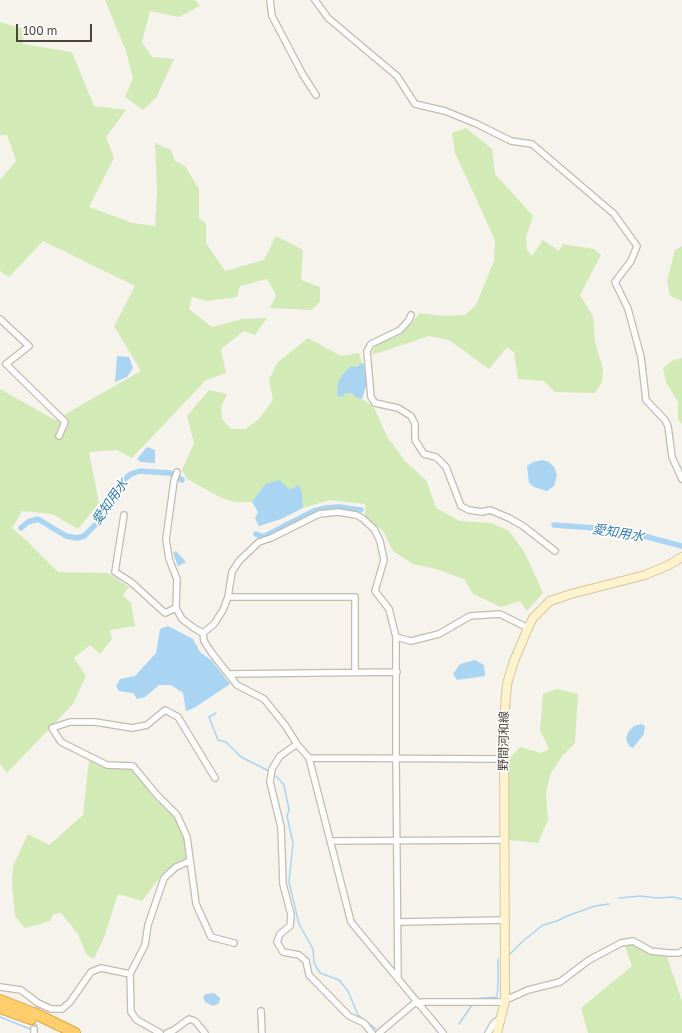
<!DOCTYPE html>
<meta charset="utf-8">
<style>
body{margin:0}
#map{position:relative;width:682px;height:1033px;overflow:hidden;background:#f6f3ec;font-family:"Golos Text",sans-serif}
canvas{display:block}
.scale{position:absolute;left:16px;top:24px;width:76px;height:18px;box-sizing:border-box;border:2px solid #4b4439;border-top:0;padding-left:5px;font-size:12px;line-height:14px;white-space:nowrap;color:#4b4439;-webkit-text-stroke:3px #fff;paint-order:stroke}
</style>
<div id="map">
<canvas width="682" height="1033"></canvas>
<div class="scale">100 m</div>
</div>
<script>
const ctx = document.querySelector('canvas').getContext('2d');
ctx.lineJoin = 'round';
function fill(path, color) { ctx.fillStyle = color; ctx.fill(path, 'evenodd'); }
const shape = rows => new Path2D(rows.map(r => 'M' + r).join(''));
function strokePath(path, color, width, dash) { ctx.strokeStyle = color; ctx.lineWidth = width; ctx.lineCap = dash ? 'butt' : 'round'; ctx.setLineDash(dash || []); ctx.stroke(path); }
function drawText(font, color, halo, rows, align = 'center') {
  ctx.font = font + ' "Golos Text","Noto Sans JP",sans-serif'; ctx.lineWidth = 3.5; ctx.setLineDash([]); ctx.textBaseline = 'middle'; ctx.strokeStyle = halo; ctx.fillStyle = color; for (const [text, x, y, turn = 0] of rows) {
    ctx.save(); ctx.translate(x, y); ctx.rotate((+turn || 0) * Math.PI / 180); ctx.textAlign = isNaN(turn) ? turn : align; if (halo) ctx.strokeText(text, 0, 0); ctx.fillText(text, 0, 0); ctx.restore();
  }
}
fill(shape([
 [105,0,195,0,200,6,179,17,150,11,142,42,152,57,174,59,156,98,143,110,125,97,133,78,126,51],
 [0,22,25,29,23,44,72,52,94,106,126,110,106,137,114,158,89,207,133,223,155,226,157,193,155,143,171,150,175,161,185,166,199,189,199,218,206,224,206,243,225,271,264,260,276,236,303,250,301,280,320,287,320,301,312,310,270,308,276,295,267,279,240,286,237,297,207,301,192,297,189,309,212,327,242,319,267,318,255,335,244,331,221,349,226,373,206,380,132,458,117,450,89,452,99,503,78,529,52,514,22,511,12,528,25,539,58,572,108,573,129,587,123,595,131,603,135,626,110,630,112,639,100,654,90,645,74,658,86,676,73,704,7,773,0,764,0,389,55,420,141,371,114,326,135,286,43,241,9,277,0,271,0,180,16,161,7,135,0,135],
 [466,128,492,149,495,174,533,216,526,237,527,250,532,256,543,240,559,251,563,244,594,249,601,255,580,295,593,316,595,342,603,369,602,382,595,393,555,392,544,381,518,379,514,352,507,347,489,369,449,340,429,336,372,355,375,346,403,333,420,313,443,316,465,315,476,305,494,261,495,240,455,153,452,133],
 [682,246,682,301,670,296,667,281,675,250],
 [308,338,341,356,359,353,362,363,357,367,346,393,351,393,357,398,362,399,373,406,388,438,405,461,426,480,436,508,460,521,491,523,509,531,525,553,543,593,527,611,520,601,501,607,473,594,464,579,436,569,413,564,393,551,383,531,365,517,365,504,329,500,303,508,302,492,298,484,294,488,289,489,265,484,252,502,235,502,222,498,187,479,182,470,194,443,187,416,209,390,227,394,221,407,222,419,231,429,245,429,258,420,273,400,269,380,277,363],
 [682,358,682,424,678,420,678,402,666,382,663,368,674,360],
 [557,689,578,694,575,743,563,755,551,773,546,792,548,820,538,843,509,840,508,760,520,747,541,753,549,749,540,730,543,694],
 [89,760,106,769,132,769,154,798,174,817,185,839,186,858,175,863,161,876,142,901,118,894,105,935,94,959,86,954,78,934,61,913,54,914,50,921,25,928,15,916,12,885,13,866,28,834,49,845,83,815],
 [633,943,650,954,667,957,682,1001,682,1033,588,1033,581,1008,632,966,625,946]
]), '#d2eab5');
fill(shape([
 [117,356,129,357,133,368,127,377,115,382],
 [362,363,364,364,367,384,362,399,357,398,351,393,346,393,342,397,337,396,338,382,343,374,351,366,357,367],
 [147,447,155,450,155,463,141,462,137,459],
 [542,460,549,462,554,467,557,475,554,486,547,491,534,487,529,483,527,466,533,462],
 [279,480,289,489,294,488,298,484,302,492,303,508,281,519,259,526,255,518,258,512,252,502,265,484],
 [176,551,186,562,178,566,173,553],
 [168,626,193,639,200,652,212,661,230,684,194,708,186,711,183,693,171,685,159,685,145,697,137,699,133,693,119,691,116,686,120,679,135,676,156,653,160,629],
 [475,660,484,665,485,676,457,680,453,674,460,664],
 [641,724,645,726,644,734,633,748,629,746,626,739,628,732,634,726],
 [214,993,220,998,219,1003,213,1006,205,1002,203,997,206,994]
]), '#a9d4f2');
strokePath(shape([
 [216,713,209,717,218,740,226,742,241,757,269,771],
 [276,776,284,785,289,810,287,816,293,843,289,882,299,924,313,949,314,963,320,973,339,980,348,991,358,1015,376,1029],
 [619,898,640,896,657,898,673,897,682,899],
 [509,955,523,941,543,925,557,921,567,916,595,906,609,904],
 [472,999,497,997,498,987,498,959],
 [0,1017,30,1029],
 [459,1024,472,1005]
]), '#a9d4f2', 1.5);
strokePath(shape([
 [554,525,621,530,682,546],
 [21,528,28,522,38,519,66,536,77,538,84,536,96,524,107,509,120,483,131,474,140,471,170,473,182,480],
 [256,534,263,537,314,511,326,508,339,507,361,510]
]), '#a9d4f2', 5.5);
strokePath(shape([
 [34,1029,38,1003]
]), '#d4d0c8', 5.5, [5.5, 3]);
const minor = shape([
 [270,0,272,16,303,75,316,95],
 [315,0,328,18,397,76,415,104,445,111,477,124,511,141,532,144,614,214,637,246,631,261,615,282,628,309,641,357,646,400,665,420,668,426,672,457,682,479],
 [411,315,409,320,400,330,371,344,367,351,371,397,375,403,398,408,411,416,415,424,415,440,424,454,436,457,446,467,461,506,469,510,482,512,490,510,509,518,523,526,555,551],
 [0,319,29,346,6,364,65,422,59,436],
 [177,472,174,481,166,539,169,559,177,579,176,608,182,619,194,628,203,633],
 [124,515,115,572,131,582,165,613,176,608],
 [228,597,355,597,355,671],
 [203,633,214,624,223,610,228,597,232,572,239,561,259,542,271,538,319,514,338,512,356,515,362,518,374,529,380,541,384,560,375,591,389,609,396,637,396,758,398,979],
 [203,633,204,641,211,652,237,685,264,699,285,725,297,744,309,758,351,922,443,1033],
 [396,637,411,641,439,634,470,616,500,614,528,628],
 [229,674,397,672],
 [297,744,280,756,272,769,270,782,281,827,283,884,291,915,290,926,280,934,277,942,283,952,299,955,306,961,309,975,349,1016,364,1023,372,1033],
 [309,758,503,759],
 [215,778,178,717,165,710,147,725,132,728,95,722,70,722,52,728,61,742,107,765,133,766,157,795,177,815,187,837,196,904,211,937,234,943],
 [330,841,504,840],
 [399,922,505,920],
 [0,987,21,990,38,1003,51,1009,62,1009,70,1002,91,972,101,968,130,974],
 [418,1004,422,1002,501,1002,528,990,560,982,589,960,621,943,633,941,651,951,668,953,679,953,682,951],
 [261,1011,262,1033],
 [34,1029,34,1033],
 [160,1033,137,1020,131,1012,130,974,145,945,148,925,164,878,176,867,190,861],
 [167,1033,174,1030,189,1019,195,1021,205,1033],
 [379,1033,417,1001],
 [488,1033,494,1023,501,1018]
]);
const secondary = shape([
 [497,1033,505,1001,504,720,507,684,514,661,528,628,533,618,550,601,571,594,645,575,669,565,682,557]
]);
const motorway = shape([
 [0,1000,38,1015,75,1033],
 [0,1008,31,1019]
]);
strokePath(minor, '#c2bbae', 8);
strokePath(secondary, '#d6c79b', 10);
strokePath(motorway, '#e0a43c', 12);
strokePath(minor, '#fff', 5.5);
strokePath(secondary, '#fff3cd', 8);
strokePath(motorway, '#ffcf6e', 10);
drawText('12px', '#4b4439', '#fff', [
 ["野間河和線",504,741,-89]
]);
drawText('italic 13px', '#2e7ab2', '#fff', [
 ["愛知用水",110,502,-55],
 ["愛知用水",618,533,9]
]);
</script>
